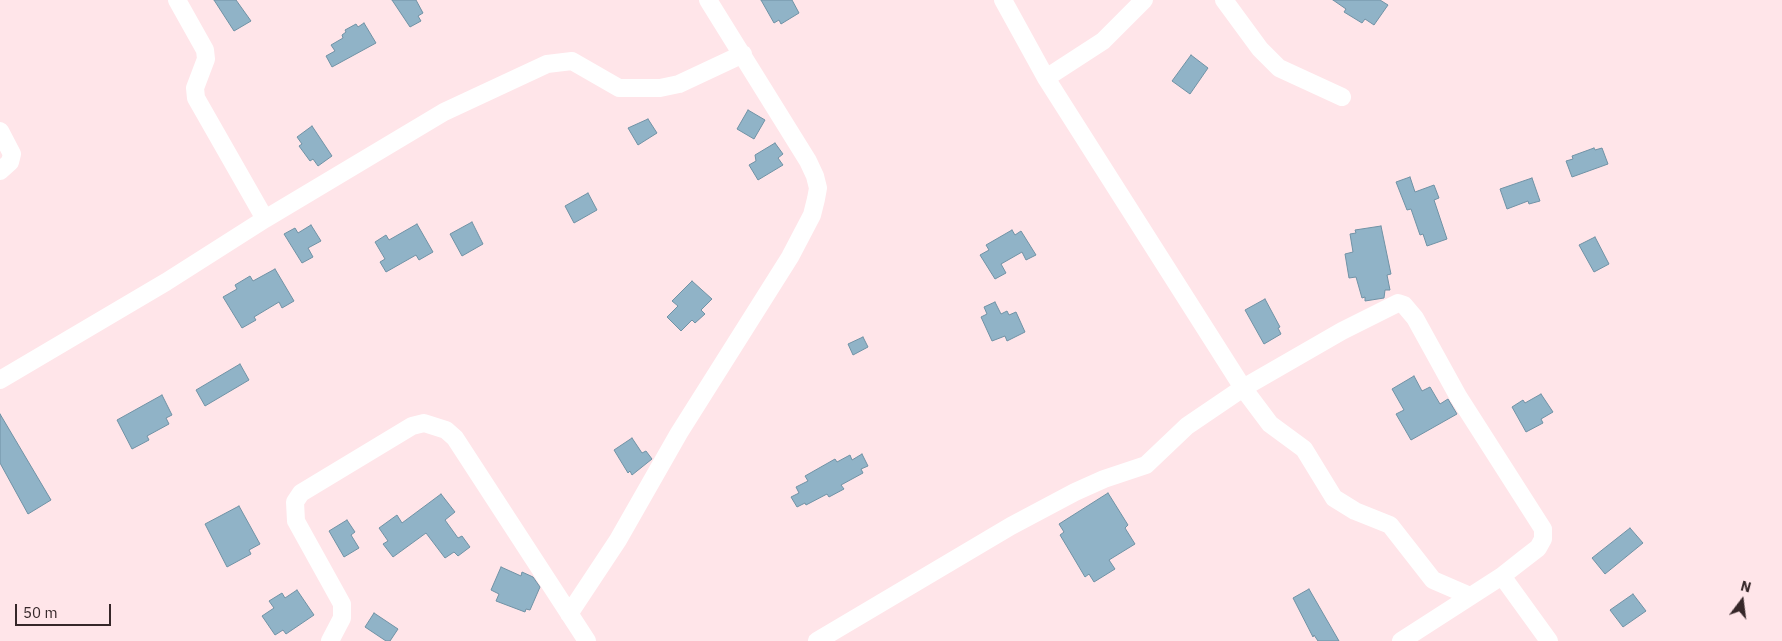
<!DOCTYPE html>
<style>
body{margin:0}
#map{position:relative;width:1782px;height:641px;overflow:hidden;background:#ffe5e9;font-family:"IBM Plex Sans",sans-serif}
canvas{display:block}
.north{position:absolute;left:1717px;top:576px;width:50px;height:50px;-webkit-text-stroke:4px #ffe5e9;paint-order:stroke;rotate:15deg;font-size:14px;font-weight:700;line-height:20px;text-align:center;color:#362729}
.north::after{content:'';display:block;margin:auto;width:18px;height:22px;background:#362729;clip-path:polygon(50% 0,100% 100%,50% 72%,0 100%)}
.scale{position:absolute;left:15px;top:604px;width:96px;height:22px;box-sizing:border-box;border:2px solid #362729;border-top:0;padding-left:6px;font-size:15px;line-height:18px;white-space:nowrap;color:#362729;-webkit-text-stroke:4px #ffe5e9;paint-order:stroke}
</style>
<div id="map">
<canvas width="1782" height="641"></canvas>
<div class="north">N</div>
<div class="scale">50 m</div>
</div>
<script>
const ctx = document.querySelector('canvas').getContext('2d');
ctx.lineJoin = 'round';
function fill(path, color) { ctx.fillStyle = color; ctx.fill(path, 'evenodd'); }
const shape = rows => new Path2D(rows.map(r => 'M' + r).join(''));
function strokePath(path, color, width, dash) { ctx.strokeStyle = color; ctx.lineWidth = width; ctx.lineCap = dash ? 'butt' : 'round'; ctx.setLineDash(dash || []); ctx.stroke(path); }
const building = shape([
 [214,0,236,0,251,21,234,31,214,0],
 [392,0,416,0,423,13,418,16,421,21,410,27,392,0],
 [761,0,792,0,799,13,781,24,779,20,774,23,761,0],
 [1333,0,1380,0,1388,5,1374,25,1365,19,1362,23,1344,12,1346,9,1333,0],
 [364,23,376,43,332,67,326,56,335,51,331,45,343,38,342,35,346,32,345,30,356,24,358,27,364,23],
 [1191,55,1208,68,1190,94,1172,81,1191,55],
 [748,110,765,120,754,139,737,129,748,110],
 [648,119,657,133,638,145,628,128,648,119],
 [312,126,332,156,318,166,313,159,310,161,299,146,302,144,297,137,312,126],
 [775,143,783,154,778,158,783,165,758,180,749,165,756,161,755,155,775,143],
 [1594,148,1595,150,1602,148,1608,164,1572,177,1566,161,1573,159,1572,156,1594,148],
 [1410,177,1415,192,1434,185,1439,198,1434,200,1447,239,1427,246,1423,234,1420,235,1411,209,1407,210,1396,182,1410,177],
 [1532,178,1540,201,1529,204,1528,201,1507,209,1500,189,1532,178],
 [588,193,597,210,574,223,565,206,588,193],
 [472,222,483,244,462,256,450,234,472,222],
 [417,224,433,252,419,260,416,255,386,272,380,262,385,259,375,242,386,235,389,240,417,224],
 [311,225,321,241,308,248,313,257,302,263,284,234,295,228,298,233,311,225],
 [1381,226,1391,274,1387,275,1390,290,1385,290,1384,298,1365,301,1365,297,1362,298,1356,277,1349,278,1345,254,1353,252,1350,234,1356,233,1355,230,1381,226],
 [1012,230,1015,235,1021,231,1036,255,1026,260,1022,252,1001,264,1006,273,995,279,980,255,989,250,986,245,1012,230],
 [1595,237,1609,264,1594,272,1579,245,1595,237],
 [275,269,294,301,282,308,279,302,254,317,256,320,242,328,223,297,237,289,235,285,250,276,253,281,275,269],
 [692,281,712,299,701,310,705,314,695,323,692,320,681,331,667,317,678,306,672,301,692,281],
 [1265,299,1280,327,1278,328,1281,334,1264,344,1245,310,1265,299],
 [995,302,1001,314,1007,311,1009,315,1016,312,1025,332,1007,341,1005,336,992,341,981,317,987,314,984,307,995,302],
 [863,337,868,347,853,355,848,344,863,337],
 [240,364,249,380,205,406,196,390,240,364],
 [1414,376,1422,391,1430,387,1440,404,1448,399,1457,414,1411,440,1396,414,1404,410,1392,389,1414,376],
 [1541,394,1553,412,1541,419,1543,423,1526,432,1512,407,1523,400,1525,403,1541,394],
 [162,395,172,415,166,418,169,424,147,436,149,440,132,449,117,420,162,395],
 [0,414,51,500,28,514,0,463,0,414],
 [632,438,642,453,646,451,652,459,632,475,630,471,628,473,614,450,632,438],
 [862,454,868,466,861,469,863,473,841,485,844,489,829,497,827,494,806,505,805,503,797,507,791,497,799,493,796,487,808,481,805,476,835,459,837,462,850,455,852,460,862,454],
 [1108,493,1128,525,1125,528,1135,544,1109,560,1115,569,1094,582,1089,574,1085,577,1069,550,1060,535,1064,532,1059,524,1108,493],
 [441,494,455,512,445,520,458,538,462,536,470,547,458,556,454,552,445,558,426,533,393,557,383,544,388,541,379,528,397,515,402,523,441,494],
 [239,506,260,544,249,550,251,554,227,567,205,524,239,506],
 [347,520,355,532,351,535,359,548,344,557,329,531,347,520],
 [1630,528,1643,543,1605,574,1592,558,1630,528],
 [501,567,521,576,522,572,533,577,540,587,530,610,526,609,525,612,496,601,499,594,491,590,501,567],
 [1309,589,1339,641,1318,641,1314,635,1313,637,1293,598,1309,589],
 [297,590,314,615,286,634,283,630,275,635,262,616,274,608,269,601,282,593,285,598,297,590],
 [1633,594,1646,611,1623,627,1610,610,1633,594],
 [374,613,398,629,390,641,386,641,365,627,374,613]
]);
fill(building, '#90b3c7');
strokePath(building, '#7092a5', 1);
strokePath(shape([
 [177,0,205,50,206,59,195,88,196,98,265,219],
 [1003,0,1046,78,1243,388,1270,424,1304,449,1334,498,1355,511,1390,525,1433,580,1470,596],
 [1224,0,1260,49,1279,68,1342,97],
 [1046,78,1103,41,1144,0],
 [0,131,12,154,10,162,0,171],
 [0,380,166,282,265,219,444,112,547,64,572,61,619,88,660,88,679,84,743,54],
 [1502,576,1549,641],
 [569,614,618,540,679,433,790,257,812,215,816,199,818,188,815,176,808,161,708,0],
 [330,641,342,618,342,604,296,521,295,502,301,493,412,426,424,423,446,430,455,438,587,641],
 [817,641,1011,526,1075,492,1104,479,1146,465,1187,426,1243,388,1342,331,1398,303,1404,305,1415,318,1458,396,1543,529,1543,539,1538,548,1525,558,1502,576,1401,641]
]), '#fff', 18);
</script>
